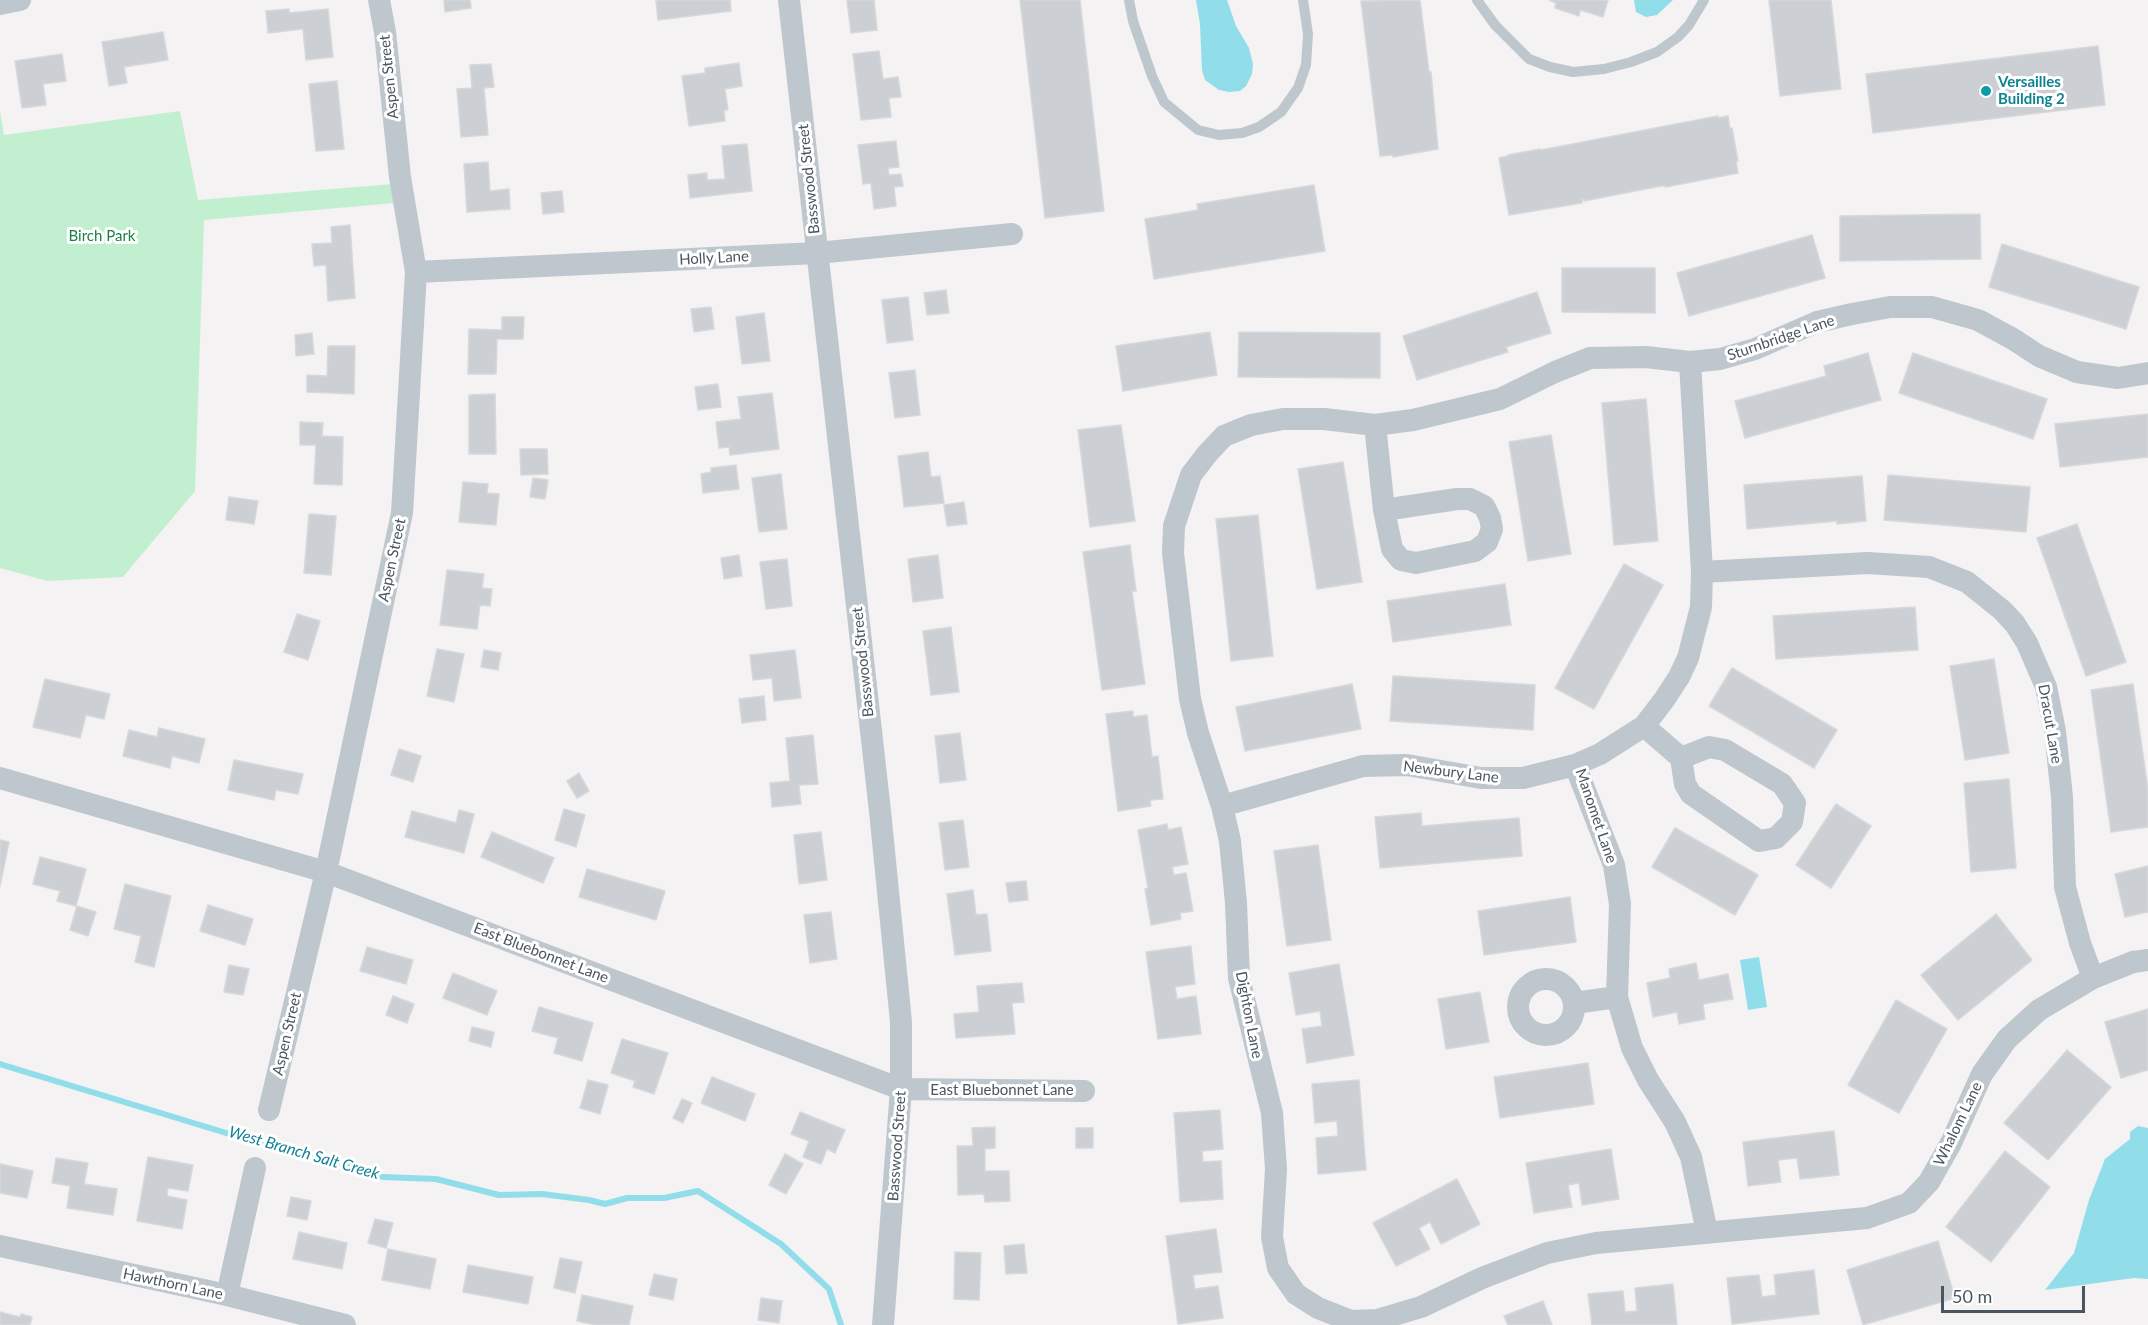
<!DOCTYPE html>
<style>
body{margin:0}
#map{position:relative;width:2148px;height:1325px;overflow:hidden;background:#f4f2f2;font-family:Lato,sans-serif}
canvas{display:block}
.scale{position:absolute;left:1941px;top:1286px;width:144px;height:27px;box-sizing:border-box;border:3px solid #4a565f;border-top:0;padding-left:8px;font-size:18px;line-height:21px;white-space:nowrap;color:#4a565f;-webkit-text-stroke:4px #fff;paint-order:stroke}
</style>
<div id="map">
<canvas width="2148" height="1325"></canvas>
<div class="scale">50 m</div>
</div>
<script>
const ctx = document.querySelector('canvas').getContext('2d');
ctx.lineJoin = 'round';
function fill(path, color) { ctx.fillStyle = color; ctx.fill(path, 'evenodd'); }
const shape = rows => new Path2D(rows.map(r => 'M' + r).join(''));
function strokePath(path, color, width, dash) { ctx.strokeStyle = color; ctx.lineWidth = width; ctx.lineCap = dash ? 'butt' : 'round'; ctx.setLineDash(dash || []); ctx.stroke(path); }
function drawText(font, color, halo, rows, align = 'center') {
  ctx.font = font + ' Lato,sans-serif'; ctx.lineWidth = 6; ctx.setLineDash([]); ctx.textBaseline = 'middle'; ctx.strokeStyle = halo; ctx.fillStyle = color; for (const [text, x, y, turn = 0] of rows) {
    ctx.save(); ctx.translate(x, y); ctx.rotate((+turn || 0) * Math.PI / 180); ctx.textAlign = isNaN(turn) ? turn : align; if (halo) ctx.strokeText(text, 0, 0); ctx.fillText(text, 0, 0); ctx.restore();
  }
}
fill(shape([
 [0,111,4,135,180,111,198,200,393,184,394,203,204,220,195,491,123,577,47,581,0,568]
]), '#c3efd1');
fill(shape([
 [1196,0,1227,0,1236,26,1249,48,1253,64,1252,74,1246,86,1240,91,1229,92,1219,90,1205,80,1202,70,1200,24],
 [1634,0,1673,0,1657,15,1646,17,1636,12],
 [1759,957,1767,1007,1748,1010,1740,960],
 [2138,1126,2148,1128,2148,1279,2134,1278,2045,1290,2074,1253,2089,1200,2105,1159,2130,1139,2130,1132]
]), '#91ddea');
strokePath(shape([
 [0,1064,305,1157,338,1163,383,1177,436,1179,499,1195,542,1194,589,1200,605,1204,627,1198,664,1198,698,1191,781,1244,829,1289,841,1325]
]), '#91ddea', 6);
const building = shape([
 [444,0,470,0,471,8,445,12,444,0],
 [656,0,730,0,731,11,658,20,656,0],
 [847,0,874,0,877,30,851,33,847,0],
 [1020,0,1080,0,1104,211,1045,218,1020,0],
 [1420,0,1429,72,1431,72,1438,149,1393,157,1392,155,1380,156,1361,1,1420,0],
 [1549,0,1608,0,1603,17,1580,10,1579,16,1555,8,1556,3,1549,0],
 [1769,0,1831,0,1841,89,1780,96,1769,0],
 [289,9,289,13,328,9,333,57,306,60,303,29,268,33,266,11,289,9],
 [163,32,168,60,124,67,127,83,109,86,102,42,163,32],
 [2098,46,2105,105,1873,133,1866,74,2098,46],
 [879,51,883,79,898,77,901,97,889,98,891,117,861,120,853,54,879,51],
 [62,54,66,81,43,84,46,105,22,108,15,61,62,54],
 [739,63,742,86,725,89,728,110,724,110,725,121,689,126,682,76,705,73,705,68,739,63],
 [491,64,494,87,484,88,488,135,461,137,457,89,472,88,470,65,491,64],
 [337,81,344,149,316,151,309,84,337,81],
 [1718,116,1718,118,1728,116,1730,129,1732,128,1738,161,1736,161,1738,173,1666,187,1665,186,1661,186,1584,201,1584,199,1582,199,1582,203,1509,215,1499,158,1508,156,1508,155,1540,149,1541,150,1718,116],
 [896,141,899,167,888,168,889,175,901,174,903,186,894,187,896,206,874,209,871,183,863,184,858,145,896,141],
 [747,144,752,191,690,198,688,175,707,173,707,180,725,179,722,146,747,144],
 [488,162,490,191,509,189,510,209,467,212,464,164,488,162],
 [1314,185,1325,251,1154,279,1145,219,1198,210,1197,204,1314,185],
 [562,191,564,212,543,214,541,193,562,191],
 [1980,214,1981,259,1840,261,1840,216,1980,214],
 [350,225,355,298,328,301,326,265,314,266,312,244,332,243,331,227,350,225],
 [1812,235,1825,278,1689,316,1677,273,1812,235],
 [2002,244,2139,287,2126,329,1989,287,2002,244],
 [1562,268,1655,268,1655,313,1562,312,1562,268],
 [946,290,949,313,927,315,924,293,946,290],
 [1537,292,1551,333,1506,347,1508,352,1417,380,1403,336,1537,292],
 [908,297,913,340,887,343,882,300,908,297],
 [711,307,714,329,694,332,691,309,711,307],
 [764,313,770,361,742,364,736,317,764,313],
 [502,317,524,317,523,339,497,339,496,374,468,374,469,329,502,330,502,317],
 [1210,332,1217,375,1123,391,1116,346,1210,332],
 [1239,332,1380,333,1380,378,1238,377,1239,332],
 [312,333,314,354,296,356,295,335,312,333],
 [328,346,355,346,354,394,307,392,307,375,327,376,328,346],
 [1868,353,1881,400,1745,438,1735,401,1826,376,1824,366,1868,353],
 [1913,353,2047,399,2033,439,1899,393,1913,353],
 [915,370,920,415,895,418,889,373,915,370],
 [718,384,721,407,698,410,695,387,718,384],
 [772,393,779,449,730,455,729,447,719,448,716,422,741,419,738,397,772,393],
 [495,394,496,454,469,454,469,395,495,394],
 [1646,399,1658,541,1614,545,1602,403,1646,399],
 [2148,414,2148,457,2060,467,2055,424,2148,414],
 [300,422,323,423,322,436,343,437,342,485,314,484,316,445,300,445,300,422],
 [1121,425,1135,521,1090,527,1078,430,1121,425],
 [1551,435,1571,554,1528,561,1509,442,1551,435],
 [520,449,547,449,548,474,521,475,520,449],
 [928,452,931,477,940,476,944,503,904,507,898,456,928,452],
 [1343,462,1362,582,1317,589,1298,469,1343,462],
 [736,465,739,489,703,493,701,474,711,472,711,468,736,465],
 [781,474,787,529,759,532,752,478,781,474],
 [1888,475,2030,487,2026,532,1884,520,1888,475],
 [1862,476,1866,521,1837,524,1837,521,1747,529,1744,485,1862,476],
 [533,478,548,480,545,499,530,497,533,478],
 [463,482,488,484,487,493,499,494,496,525,459,522,463,482],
 [229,497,258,501,254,524,226,520,229,497],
 [964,502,967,524,947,526,944,505,964,502],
 [309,514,336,516,331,575,304,573,309,514],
 [1258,515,1273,656,1231,661,1216,519,1258,515],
 [2077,524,2126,662,2086,676,2037,538,2077,524],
 [1130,545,1136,591,1132,591,1145,684,1102,690,1083,552,1130,545],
 [739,555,742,576,724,579,721,558,739,555],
 [938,555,943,598,913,602,908,559,938,555],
 [787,559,792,606,766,609,760,562,787,559],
 [1624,564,1663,585,1594,709,1555,688,1624,564],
 [447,570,484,574,482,588,492,589,490,606,480,605,477,629,440,625,447,570],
 [1505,584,1511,625,1393,642,1387,601,1505,584],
 [1915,607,1918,650,1776,659,1773,616,1915,607],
 [297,614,320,621,308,660,284,652,297,614],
 [951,627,959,692,931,695,923,631,951,627],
 [437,649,464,654,454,702,427,696,437,649],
 [484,650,501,653,498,670,481,667,484,650],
 [795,650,801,698,774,701,772,678,753,680,750,655,795,650],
 [1994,659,2009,753,1965,760,1950,666,1994,659],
 [1732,668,1837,730,1814,768,1709,706,1732,668],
 [1393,676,1535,685,1533,730,1390,721,1393,676],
 [45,679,110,694,104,719,86,715,80,738,33,727,45,679],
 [1352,684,1361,729,1245,751,1236,707,1352,684],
 [2133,684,2148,790,2148,827,2111,832,2091,690,2133,684],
 [764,696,766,720,742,723,739,699,764,696],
 [1133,711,1133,717,1147,715,1152,757,1158,756,1163,799,1150,800,1151,806,1118,811,1106,714,1133,711],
 [159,728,205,739,199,763,172,756,170,768,123,756,129,730,157,737,159,728],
 [960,733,966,780,940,783,935,736,960,733],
 [813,735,818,784,799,785,801,804,772,807,770,783,790,781,786,738,813,735],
 [399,749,421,756,413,782,391,775,399,749],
 [234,760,303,774,298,794,276,790,274,800,228,790,234,760],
 [579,773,589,791,577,798,567,781,579,773],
 [2009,779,2016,868,1971,872,1964,783,2009,779],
 [1836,804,1871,826,1831,888,1796,865,1836,804],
 [564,809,585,815,576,847,555,840,564,809],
 [459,810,474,814,464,853,405,837,412,811,456,823,459,810],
 [1421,813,1422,826,1519,818,1522,856,1380,868,1375,817,1421,813],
 [963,820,969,867,945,870,939,823,963,820],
 [1167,824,1168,830,1181,827,1188,864,1172,867,1174,875,1186,873,1193,911,1180,913,1181,919,1151,925,1145,889,1148,888,1138,830,1167,824],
 [1675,828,1758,875,1735,915,1652,867,1675,828],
 [492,832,554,858,543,883,481,857,492,832],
 [821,832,827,880,799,884,794,835,821,832],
 [0,840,9,842,0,886,0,840],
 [1318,845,1331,940,1287,946,1274,851,1318,845],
 [40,857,86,869,76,906,57,901,60,891,33,884,40,857],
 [2148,866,2148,912,2125,917,2115,874,2148,866],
 [587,869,665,891,656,920,579,897,587,869],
 [1026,881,1028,900,1009,902,1006,883,1026,881],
 [125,884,171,896,154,967,135,962,141,936,114,929,125,884],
 [973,890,976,915,987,914,991,951,955,955,947,894,973,890],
 [1570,897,1576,942,1484,955,1478,911,1570,897],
 [208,905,253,919,245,945,200,931,208,905],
 [77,906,96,912,88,936,70,930,77,906],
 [831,912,837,959,810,963,804,915,831,912],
 [1996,914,2032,960,1958,1020,1921,975,1996,914],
 [1191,946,1195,984,1175,987,1177,999,1196,996,1201,1034,1158,1039,1146,952,1191,946],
 [367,947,413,960,406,984,360,971,367,947],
 [1696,963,1699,980,1728,974,1733,999,1703,1004,1705,1019,1679,1024,1677,1012,1653,1017,1647,983,1670,978,1669,969,1696,963],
 [1339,964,1354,1055,1307,1063,1302,1029,1322,1026,1320,1011,1296,1015,1289,973,1339,964],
 [229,965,249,969,243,995,224,992,229,965],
 [453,973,497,991,487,1015,443,998,453,973],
 [1022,983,1024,1002,1012,1003,1015,1034,956,1038,954,1014,979,1012,977,986,1022,983],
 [1480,992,1489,1042,1446,1049,1438,999,1480,992],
 [393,996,414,1004,407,1023,386,1015,393,996],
 [1896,1000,1947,1029,1899,1113,1848,1085,1896,1000],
 [539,1007,593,1023,582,1061,554,1053,558,1038,532,1031,539,1007],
 [2148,1009,2148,1070,2121,1078,2105,1022,2148,1009],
 [472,1027,494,1032,491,1047,469,1041,472,1027],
 [622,1039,668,1053,654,1094,633,1087,635,1081,611,1073,622,1039],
 [2067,1050,2111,1087,2048,1160,2004,1123,2067,1050],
 [1588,1063,1594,1104,1500,1118,1494,1077,1588,1063],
 [712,1077,755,1094,745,1121,701,1103,712,1077],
 [588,1080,608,1085,600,1114,580,1108,588,1080],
 [1359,1080,1366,1170,1318,1174,1316,1138,1338,1136,1337,1121,1315,1123,1312,1084,1359,1080],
 [682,1099,692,1103,683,1123,673,1118,682,1099],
 [1220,1110,1223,1149,1202,1151,1203,1162,1221,1161,1223,1199,1180,1202,1174,1113,1220,1110],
 [800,1112,845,1130,835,1153,827,1149,821,1164,803,1157,809,1141,791,1134,800,1112],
 [995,1127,995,1148,985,1149,985,1171,1009,1171,1010,1201,985,1202,984,1194,958,1195,957,1146,973,1146,972,1128,995,1127],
 [1076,1128,1093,1128,1093,1148,1076,1148,1076,1128],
 [1834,1131,1839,1175,1800,1179,1797,1158,1778,1160,1781,1182,1748,1186,1743,1142,1834,1131],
 [1611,1149,1619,1199,1582,1205,1579,1183,1568,1185,1572,1207,1534,1213,1526,1163,1611,1149],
 [2005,1151,2050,1187,1991,1262,1946,1227,2005,1151],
 [785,1154,803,1164,786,1194,769,1185,785,1154],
 [148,1157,193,1165,188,1191,168,1188,167,1196,187,1200,182,1229,137,1221,148,1157],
 [56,1158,88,1163,84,1184,117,1189,113,1215,67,1208,70,1186,52,1183,56,1158],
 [0,1164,33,1171,27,1198,0,1193,0,1164],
 [1457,1179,1480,1224,1441,1244,1430,1222,1419,1228,1430,1249,1396,1266,1373,1223,1457,1179],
 [291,1197,311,1201,307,1220,287,1216,291,1197],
 [375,1219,393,1223,386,1248,368,1243,375,1219],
 [1216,1229,1222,1272,1193,1275,1195,1289,1218,1286,1223,1318,1178,1324,1166,1236,1216,1229],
 [299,1232,347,1243,342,1269,293,1259,299,1232],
 [1938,1241,1955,1298,1863,1325,1847,1270,1938,1241],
 [1024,1244,1027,1273,1006,1274,1004,1246,1024,1244],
 [388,1249,436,1259,430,1289,382,1280,388,1249],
 [955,1252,981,1253,979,1300,954,1299,955,1252],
 [560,1258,582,1262,575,1293,554,1288,560,1258],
 [468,1265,533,1277,528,1304,463,1292,468,1265],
 [1814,1270,1819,1314,1732,1324,1727,1278,1759,1275,1762,1297,1776,1295,1774,1275,1814,1270],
 [654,1274,677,1279,673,1300,649,1295,654,1274],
 [1673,1284,1677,1325,1592,1325,1588,1294,1623,1291,1625,1312,1637,1311,1635,1288,1673,1284],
 [582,1295,633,1306,629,1325,596,1325,577,1321,582,1295],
 [761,1298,782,1301,779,1323,758,1320,761,1298],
 [1543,1301,1552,1325,1508,1325,1504,1316,1543,1301],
 [0,1312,20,1317,21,1314,32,1317,30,1325,0,1325,0,1312]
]);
fill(building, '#cccfd4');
strokePath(building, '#d6d8dc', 1.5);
strokePath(shape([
 [1129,0,1133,21,1152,76,1164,102,1198,130,1219,135,1242,133,1259,127,1281,112,1298,88,1306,65,1308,34,1303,0],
 [1477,0,1495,25,1529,59,1550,67,1573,72,1604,69,1631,62,1657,52,1678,37,1689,25,1704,0]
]), '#bec7cd', 10);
strokePath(shape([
 [789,0,880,811,901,1022,901,1089,883,1325],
 [0,4,20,0],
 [416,272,817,253,1012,234],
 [2148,373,2118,378,2077,372,2039,356,2013,339,1978,320,1932,307,1890,307,1852,314,1817,322,1755,349,1720,359,1690,362,1646,357,1590,358,1555,372,1500,399,1413,420,1375,425,1324,419,1283,419,1251,425,1224,436,1207,454,1191,475,1174,526,1173,553,1190,699,1198,733,1222,806,1230,841,1236,903,1239,978,1272,1113,1276,1169,1272,1237,1278,1268,1296,1294,1318,1308,1351,1321,1377,1320,1421,1307,1482,1278,1547,1253,1596,1243,1867,1218,1909,1203,1929,1182,1951,1143,1982,1074,2007,1039,2039,1010,2093,978,2133,962,2148,960],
 [1375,425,1384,510,1392,549,1401,560,1416,563,1475,551,1487,542,1492,529,1490,518,1484,506,1470,499,1457,499,1384,510],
 [1702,572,1868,563,1929,567,1967,582,2002,610,2015,624,2027,643,2046,687,2055,731,2062,797,2065,887,2080,943,2093,978],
 [1644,726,1681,758,1685,784,1691,794,1759,841,1776,838,1792,822,1795,803,1782,784,1725,750,1709,747,1681,758],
 [1575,765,1614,865,1620,904,1617,997,1632,1048,1648,1080,1675,1122,1691,1157,1707,1232],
 [0,778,326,872,901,1089,1084,1091],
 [1222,806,1363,766,1407,765,1481,778,1523,778,1575,765,1600,754,1644,726,1664,700,1679,677,1688,658,1701,607,1702,572,1690,362],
 '1518 1007a28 28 0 1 1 56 0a28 28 0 1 1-56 0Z',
 [1574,1003,1617,997],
 [269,1110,326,872,402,513,416,272,400,177,385,32,379,0],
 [0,1246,227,1295,345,1325],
 [227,1295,255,1168]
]), '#bec7cd', 22);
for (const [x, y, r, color] of [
 [1986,91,6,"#0f9aa8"]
]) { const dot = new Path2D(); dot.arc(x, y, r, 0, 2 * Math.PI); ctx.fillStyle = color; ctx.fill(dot); strokePath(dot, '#fff', 2); }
drawText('15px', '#4a565f', '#fff', [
 ["Aspen Street",389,77,-96],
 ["Basswood Street",809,179,-96],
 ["Holly Lane",714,258,-3],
 ["Sturnbridge Lane",1781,338,-19],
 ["Aspen Street",392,560,-78],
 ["Basswood Street",863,662,-96],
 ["Dracut Lane",2050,724,80],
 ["Newbury Lane",1451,772,7],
 ["Manomet Lane",1596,816,71],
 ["East Bluebonnet Lane",541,953,21],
 ["Dighton Lane",1249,1015,79],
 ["Aspen Street",287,1034,-77],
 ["East Bluebonnet Lane",1002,1090],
 ["Whalom Lane",1958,1124,-64],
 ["Basswood Street",897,1146,-86],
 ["Hawthorn Lane",173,1284,12]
]);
drawText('bold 15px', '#0d838f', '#fff', [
 ["Versailles",1998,82],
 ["Building 2",1998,99]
], 'left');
drawText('15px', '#1b7f47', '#fff', [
 ["Birch Park",102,236]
]);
drawText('italic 16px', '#118093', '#fff', [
 ["West Branch Salt Creek",304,1153,16]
]);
</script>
